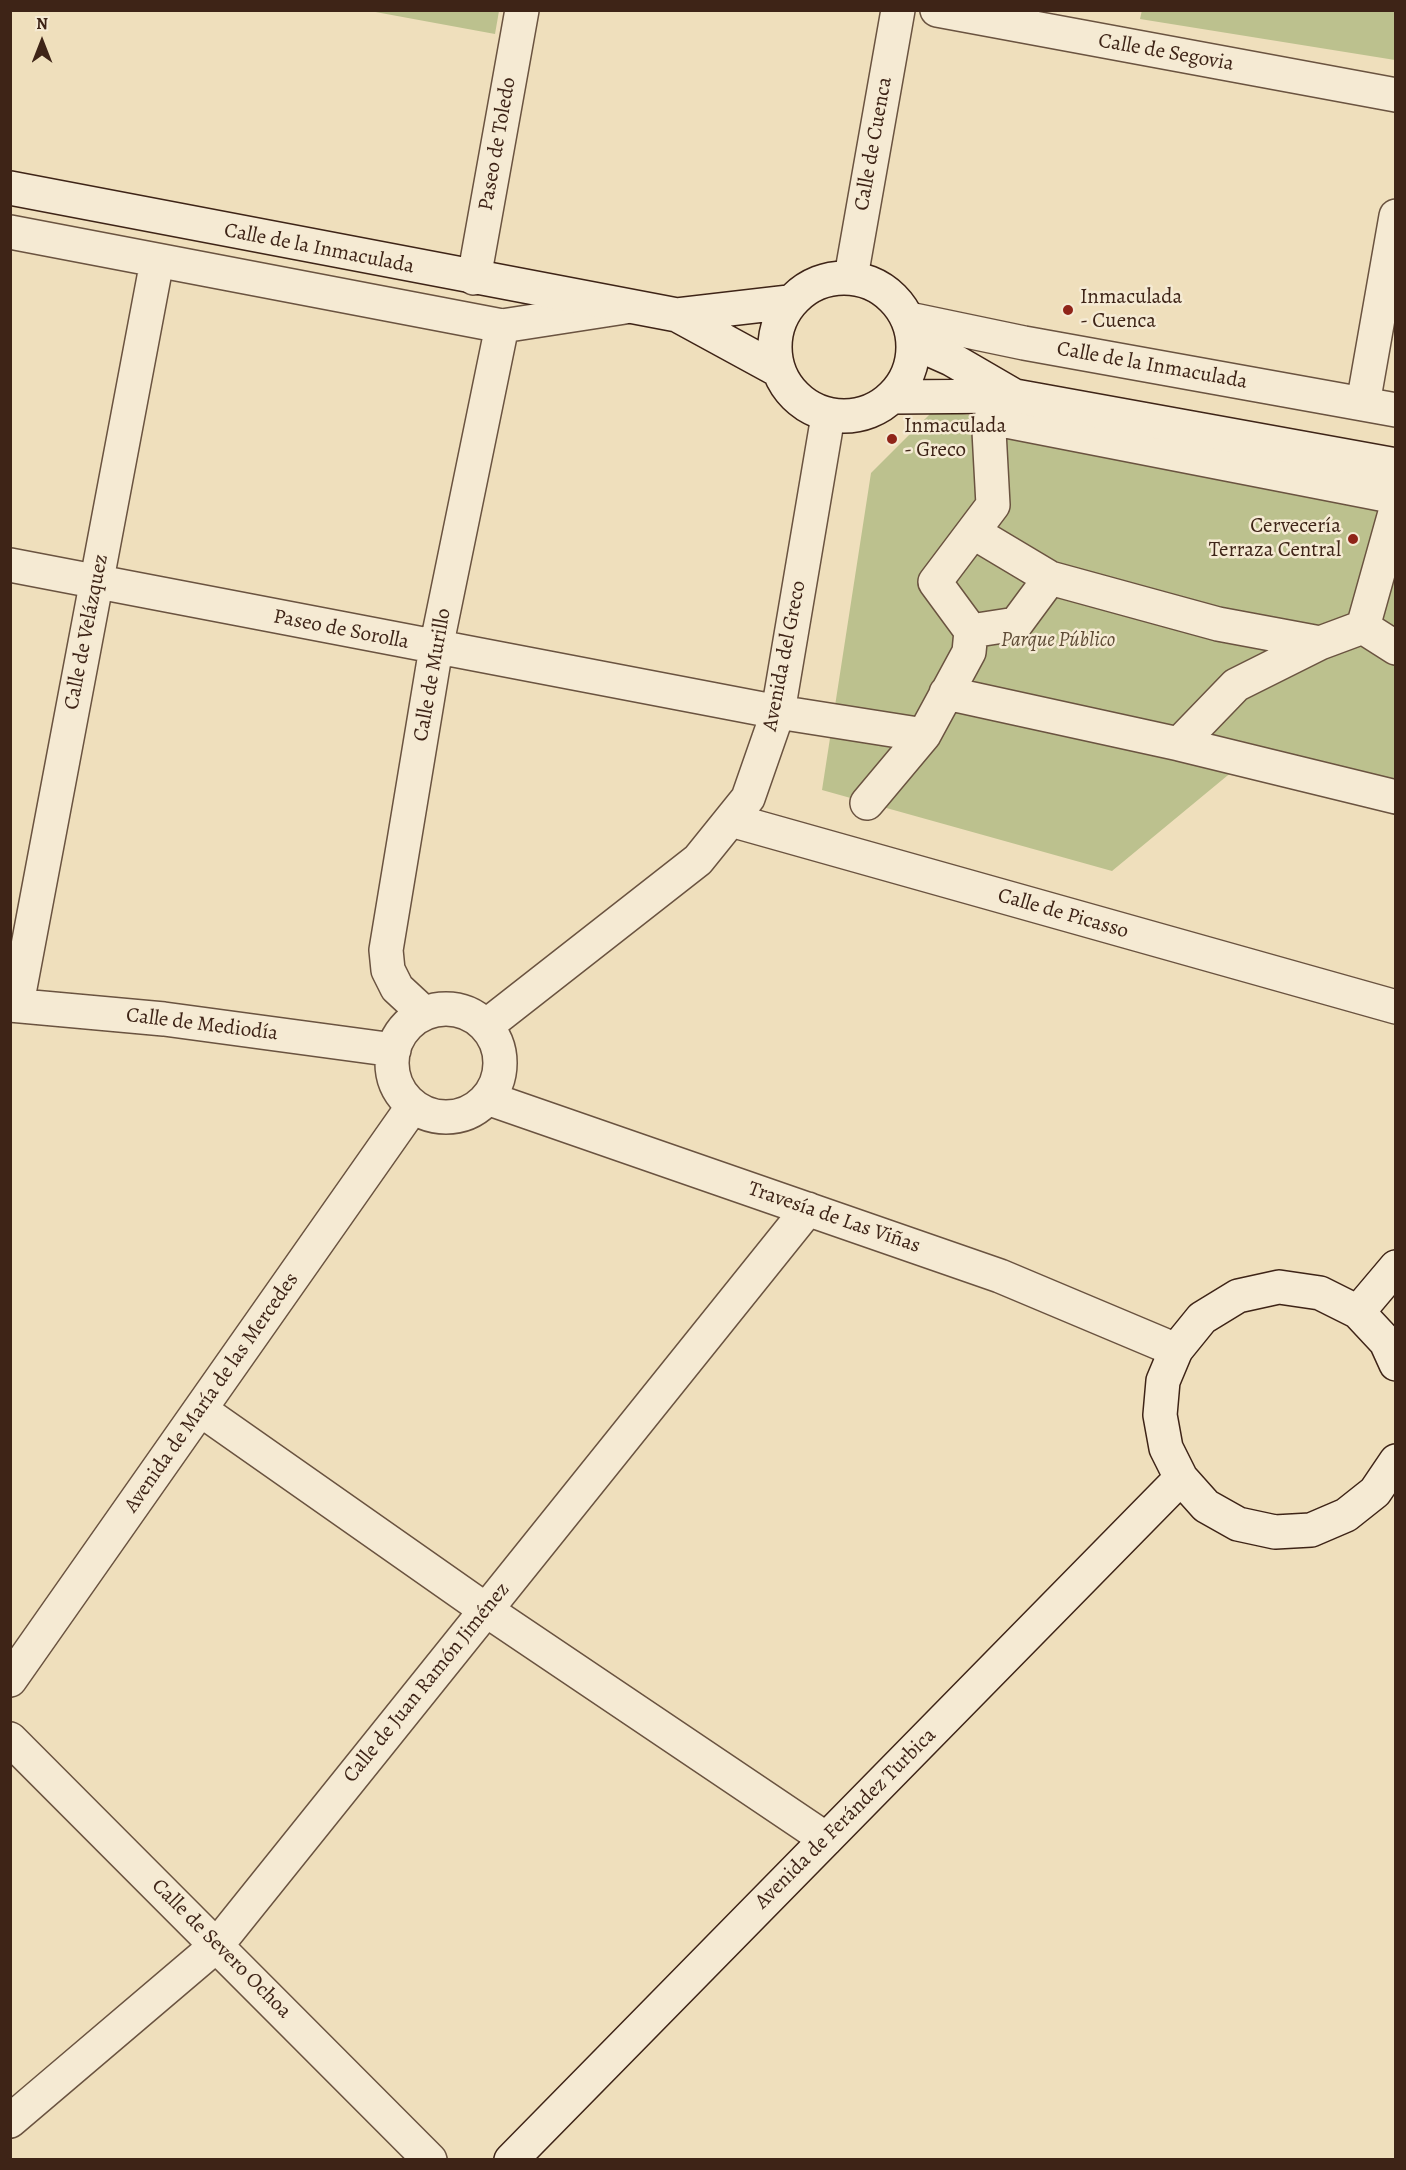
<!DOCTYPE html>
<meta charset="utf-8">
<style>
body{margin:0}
#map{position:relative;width:1406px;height:2170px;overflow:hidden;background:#efdfbc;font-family:Alegreya,serif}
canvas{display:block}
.frame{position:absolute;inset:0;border:12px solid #3e2417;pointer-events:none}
.north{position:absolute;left:12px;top:12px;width:60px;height:60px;-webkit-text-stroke:4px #f5ead3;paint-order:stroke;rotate:0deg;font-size:16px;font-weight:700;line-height:24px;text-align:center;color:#3e2417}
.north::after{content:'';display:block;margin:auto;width:21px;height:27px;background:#3e2417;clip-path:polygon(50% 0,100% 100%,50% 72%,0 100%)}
</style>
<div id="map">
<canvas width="1406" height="2170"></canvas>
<div class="frame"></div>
<div class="north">N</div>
</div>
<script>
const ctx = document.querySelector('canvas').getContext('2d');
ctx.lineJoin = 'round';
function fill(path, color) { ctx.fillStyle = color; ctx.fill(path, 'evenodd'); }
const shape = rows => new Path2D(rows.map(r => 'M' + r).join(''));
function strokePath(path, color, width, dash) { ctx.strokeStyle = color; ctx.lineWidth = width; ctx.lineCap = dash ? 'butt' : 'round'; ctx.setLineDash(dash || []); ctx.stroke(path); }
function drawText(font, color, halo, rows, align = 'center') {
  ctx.font = font + ' Alegreya,serif'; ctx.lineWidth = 5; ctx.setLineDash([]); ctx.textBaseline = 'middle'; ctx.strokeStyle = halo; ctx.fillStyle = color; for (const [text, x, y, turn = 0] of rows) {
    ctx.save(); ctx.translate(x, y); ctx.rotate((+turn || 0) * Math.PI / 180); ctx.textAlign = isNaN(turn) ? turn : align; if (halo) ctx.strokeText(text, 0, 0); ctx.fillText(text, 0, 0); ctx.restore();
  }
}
fill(shape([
 [1142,10,1395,11,1395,60,1140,19],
 [370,11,499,11,495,34],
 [934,410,991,418,1395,497,1395,801,1239,766,1112,871,822,790,871,473]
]), '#bcc18e');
const street = shape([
 [937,10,1396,95],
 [10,232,502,326,625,307],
 [851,277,898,10],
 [474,278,522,10],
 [909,319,1024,343,1396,410],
 [1363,404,1396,216],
 [10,565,778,712,924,735,969,652,971,631,935,582,993,505,989,431,991,418,1396,497],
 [1363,627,1396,648],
 [971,631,1016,624,1050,578],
 [1320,643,1363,627,1396,509],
 [946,693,1179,744,1236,685,1320,643,1218,624,1050,578,973,532],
 [1179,744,1396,797],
 [867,803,924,735],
 [731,820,1396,1007],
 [17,1004,157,261],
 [10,1005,164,1019,394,1050],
 '392 1063a54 54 0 1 1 108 0a54 54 0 1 1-108 0Z',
 [424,1013,397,988,388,970,386,950,436,648,502,326],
 [486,1026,698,860,748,798,778,712,828,416],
 [487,1098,1000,1276,1176,1350],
 [201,1410,486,1610,826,1839],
 [10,1680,413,1106],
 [10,1739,430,2160],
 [10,2121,217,1945,808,1209]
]);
const secondary = shape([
 [10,188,677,315,789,302],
 '775 347a69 69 0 1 1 138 0a69 69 0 1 1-138 0Z',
 [677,315,776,369],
 [915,343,951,359,1013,395],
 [893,397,1015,396,1396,465],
 [1358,1312,1396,1267],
 [1396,1364,1386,1342,1358,1312,1320,1293,1279,1287,1238,1296,1202,1318,1176,1350,1163,1381,1160,1415,1166,1448,1181,1478,1206,1506,1238,1524,1275,1532,1311,1530,1346,1515,1375,1492,1396,1461],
 [511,2160,1181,1478]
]);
strokePath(street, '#6a5340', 36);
strokePath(secondary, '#3e2417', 36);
strokePath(street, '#f5ead3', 33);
strokePath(secondary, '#f5ead3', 33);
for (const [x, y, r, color] of [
 [1068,310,6,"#8f2418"],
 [892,439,6,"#8f2418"],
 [1353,539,6,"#8f2418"]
]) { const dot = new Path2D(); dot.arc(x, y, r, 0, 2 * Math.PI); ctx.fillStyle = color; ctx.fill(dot); strokePath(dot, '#f5ead3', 2); }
drawText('21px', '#3e2417', '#f5ead3', [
 ["Calle de Segovia",1166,53,10],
 ["Paseo de Toledo",498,144,-80],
 ["Calle de Cuenca",874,144,-80],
 ["Calle de la Inmaculada",319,249,11],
 ["Calle de la Inmaculada",1152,366,10],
 ["Paseo de Sorolla",341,630,11],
 ["Calle de Velázquez",87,632,-79],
 ["Avenida del Greco",785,656,-79],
 ["Calle de Murillo",433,675,-80],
 ["Calle de Picasso",1063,914,16],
 ["Calle de Mediodía",202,1025,7],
 ["Travesía de Las Viñas",834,1218,19],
 ["Avenida de María de las Mercedes",212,1393,-55],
 ["Calle de Juan Ramón Jiménez",427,1683,-51],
 ["Avenida de Ferández Turbica",846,1819,-45],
 ["Calle de Severo Ochoa",221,1949,45]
]);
drawText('21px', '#3e2417', '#f5ead3', [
 ["Inmaculada",1080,298],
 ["- Cuenca",1080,322],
 ["Inmaculada",904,427],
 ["- Greco",904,451],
 ["Cervecería",1341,527,"right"],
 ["Terraza Central",1341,551,"right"]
], 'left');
drawText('italic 21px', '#5e4b35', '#f5ead3', [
 ["Parque Público",1058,641]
]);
</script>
